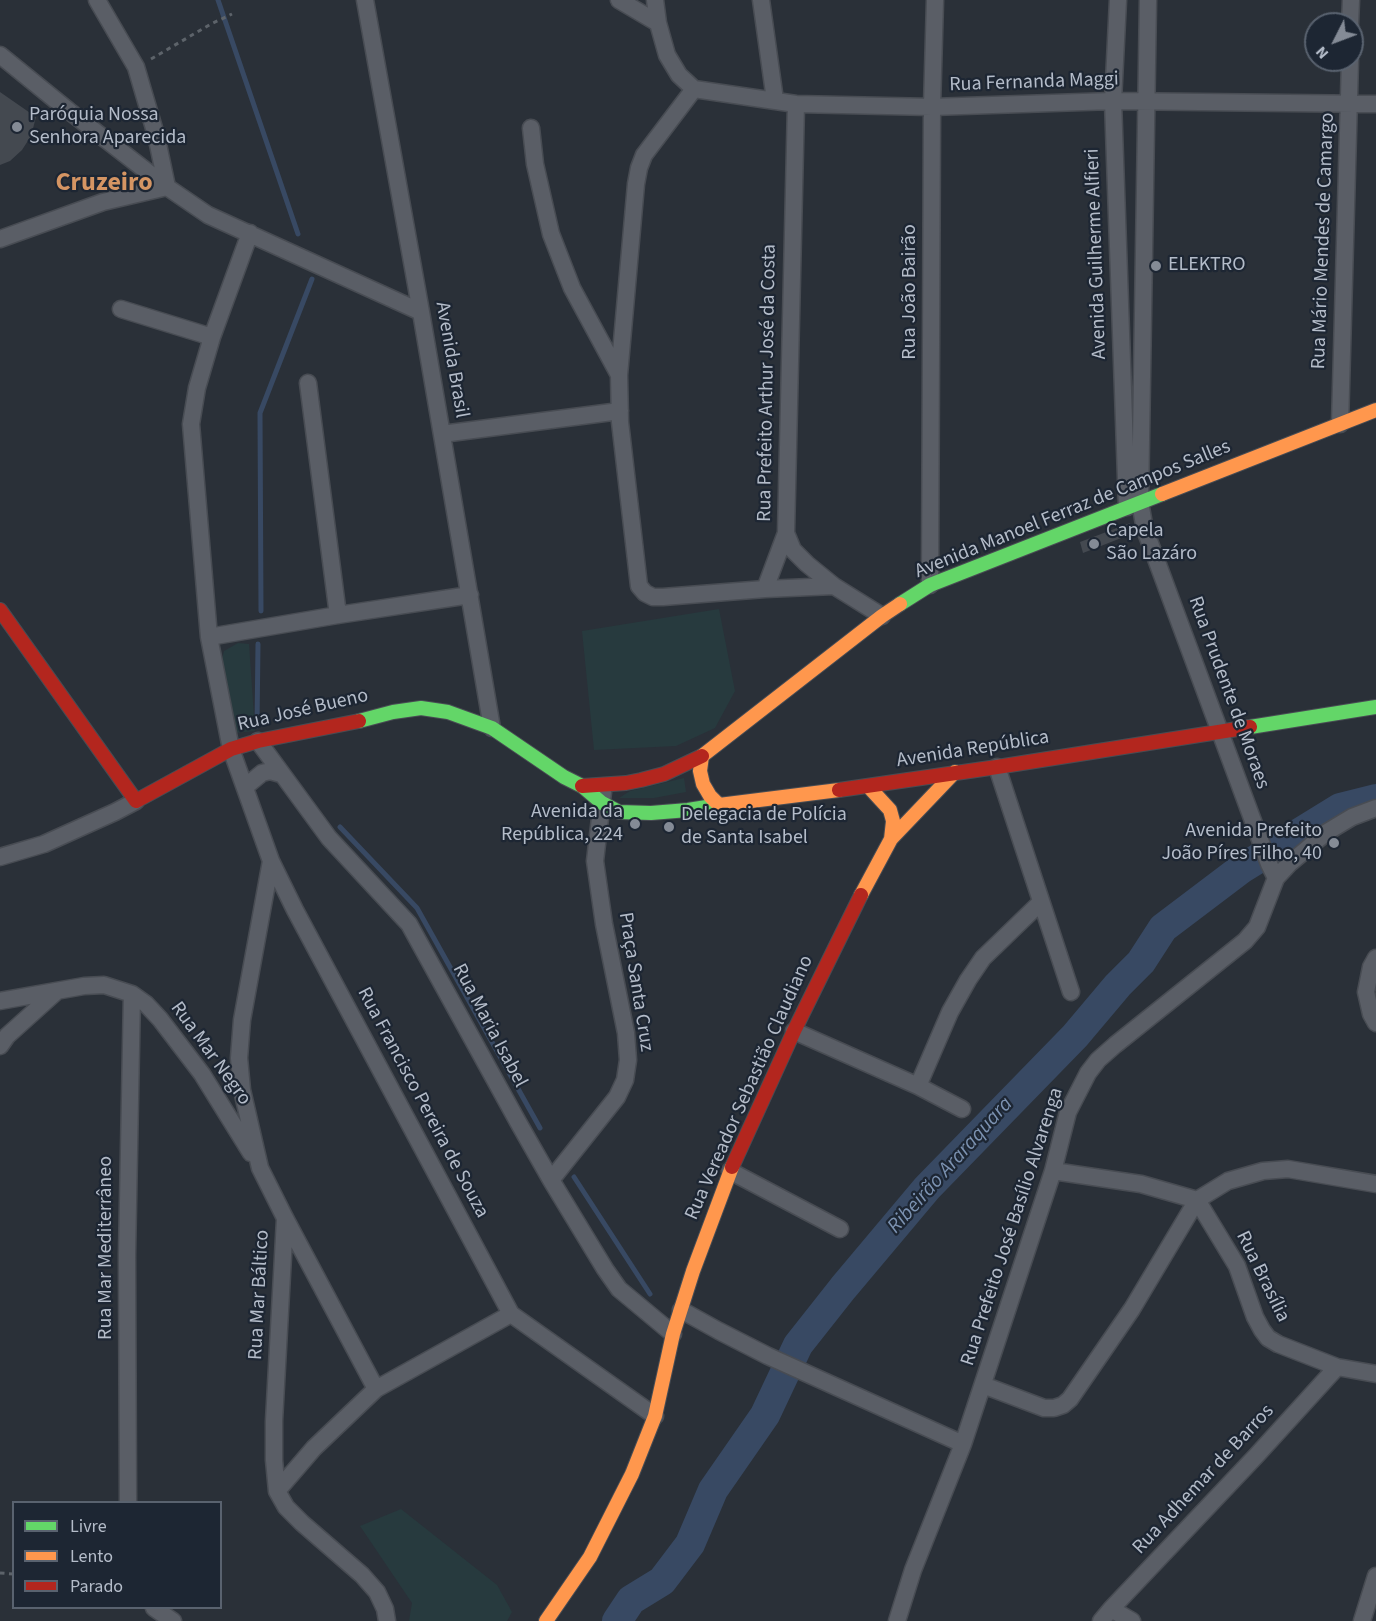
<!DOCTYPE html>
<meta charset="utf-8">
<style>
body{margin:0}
#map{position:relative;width:1376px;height:1621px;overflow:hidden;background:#2a3038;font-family:"Source Sans 3",sans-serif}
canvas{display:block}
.legend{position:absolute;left:12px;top:1501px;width:210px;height:108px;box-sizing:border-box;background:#1d2633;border:2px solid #59626f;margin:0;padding:8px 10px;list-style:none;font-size:18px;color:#b4bcc9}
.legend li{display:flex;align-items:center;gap:12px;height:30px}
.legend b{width:30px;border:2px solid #59626f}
.north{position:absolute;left:1304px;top:12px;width:60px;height:60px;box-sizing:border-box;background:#1d2633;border:2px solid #59626f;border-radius:50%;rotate:228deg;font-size:16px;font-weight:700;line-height:24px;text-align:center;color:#b4bcc9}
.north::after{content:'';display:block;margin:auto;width:21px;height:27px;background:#848b96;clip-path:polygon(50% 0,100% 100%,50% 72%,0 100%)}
</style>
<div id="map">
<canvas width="1376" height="1621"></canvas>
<ul class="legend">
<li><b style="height:8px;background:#63d668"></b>Livre</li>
<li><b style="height:8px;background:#ff974d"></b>Lento</li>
<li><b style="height:8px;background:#b3261e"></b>Parado</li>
</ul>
<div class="north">N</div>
</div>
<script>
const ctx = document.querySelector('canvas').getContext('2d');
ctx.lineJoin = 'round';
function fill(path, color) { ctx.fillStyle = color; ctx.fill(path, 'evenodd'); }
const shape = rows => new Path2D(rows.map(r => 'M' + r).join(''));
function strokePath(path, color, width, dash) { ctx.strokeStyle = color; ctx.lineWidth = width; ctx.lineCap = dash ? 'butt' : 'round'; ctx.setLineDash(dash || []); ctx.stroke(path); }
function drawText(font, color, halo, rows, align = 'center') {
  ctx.font = font + ' "Source Sans 3",sans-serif'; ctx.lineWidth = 4.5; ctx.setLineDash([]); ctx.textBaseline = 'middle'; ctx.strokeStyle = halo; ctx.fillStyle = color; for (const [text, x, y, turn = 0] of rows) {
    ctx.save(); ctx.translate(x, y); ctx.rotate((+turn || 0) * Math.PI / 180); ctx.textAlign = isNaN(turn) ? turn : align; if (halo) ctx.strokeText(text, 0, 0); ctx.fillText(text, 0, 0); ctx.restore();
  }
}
fill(shape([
 [719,609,735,691,715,728,676,746,594,750,582,631],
 [238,643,249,644,255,731,234,733,224,689,222,659,224,651],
 [684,778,686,792,654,798,619,798,630,791],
 [401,1509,497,1585,512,1612,507,1621,409,1621,412,1603,360,1526]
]), '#273a3e');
strokePath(shape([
 [218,0,298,234],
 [261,611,260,413,312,279],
 [257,726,258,644],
 [340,827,417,908,540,1128],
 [574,1177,650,1294]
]), '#384963', 5);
strokePath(shape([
 [617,1621,631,1600,662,1581,690,1544,713,1490,765,1415,798,1345,843,1288,927,1188,1075,1036,1118,985,1141,962,1163,928,1241,869,1340,808,1376,799]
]), '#384963', 30);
fill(shape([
 [0,92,36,117,31,136,22,150,10,161,0,165],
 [1130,523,1134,533,1083,553,1080,542]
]), '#444950');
const street = shape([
 [365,0,421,312,492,728],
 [619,0,658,23],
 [655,0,658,23,667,55,679,75,694,89],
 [761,0,775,100],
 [1118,0,1113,101,1127,507],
 [1148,0,1140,502,1145,530,1156,559,1269,864,1276,878],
 [1350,24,1351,0],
 [0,55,69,111,167,187,208,215,421,312],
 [694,89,644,155,639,168,636,184,619,375,620,422,639,586,645,593,653,597,663,597,765,589,834,586],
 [694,89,796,104,932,107,1113,101,1376,104],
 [796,104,786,533,793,550,807,564,834,586,882,616],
 [531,128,535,164,551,234,572,288,619,375],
 [250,233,212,337,197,388,191,424,209,637,231,749,271,861,295,910,511,1314,655,1416],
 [0,239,103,202,167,187,156,135,136,67,97,0],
 [121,309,212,337],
 [308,383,338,615],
 [1340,424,1350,60],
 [442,434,620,411],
 [930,585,932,107,935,0],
 [765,589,786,533],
 [209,637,338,615,470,595],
 [258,741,329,838,409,924,518,1122,551,1180,605,1269,619,1289,673,1334],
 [997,767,1071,992],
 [245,787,262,773,270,771,281,774],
 [0,857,44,844,115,812,136,801],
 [271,861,242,1020,239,1058,242,1090,260,1168,285,1218,376,1389],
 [1376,958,1371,967,1366,992,1371,1014,1376,1023],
 [0,1001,84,986,104,985,132,994,146,1004,160,1019,202,1074,251,1153],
 [794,1031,918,1086,962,1109],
 [0,1046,7,1036,57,991],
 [918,1086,950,1012,968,980,983,958,1041,902],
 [730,1171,840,1229],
 [1053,1171,1141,1184,1197,1200,1237,1266,1255,1317,1262,1330,1268,1338,1278,1344,1337,1367,1376,1374],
 [551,1180,617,1097,625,1080,628,1060,626,1033,604,924,595,861,603,792],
 [285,1219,274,1421,274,1460,277,1491,286,1507,302,1523,362,1575,377,1592,385,1609,387,1621],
 [681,1310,719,1331,768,1356,963,1444],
 [983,1385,1044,1408,1054,1408,1063,1405,1070,1399,1132,1309,1197,1200,1228,1181,1263,1171,1288,1169,1376,1184],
 [277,1491,314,1448,376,1389,511,1314],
 [128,1502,127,1255,132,994],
 [154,1608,173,1621],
 [1111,1609,1132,1621],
 [897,1621,913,1570,963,1444,1053,1171,1068,1112,1088,1073,1098,1060,1115,1045,1245,941,1257,927,1276,878,1289,864,1327,832,1352,817,1376,808],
 [1101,1621,1111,1609,1256,1456,1337,1367],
 [1362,1621,1376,1576]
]);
const fast = shape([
 [900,604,930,585,1162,494],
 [359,721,393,712,421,708,448,712,492,728,564,777,582,786,602,803,619,812,651,813,688,810,719,805],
 [1250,727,1376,707]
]);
const slow = shape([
 [1162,494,1376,410],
 [868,786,890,810,893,821,891,839],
 [839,790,719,805,710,796,703,784,700,771,702,756,882,616,900,604],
 [861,895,891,839,955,772],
 [546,1621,590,1557,632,1474,655,1416,673,1334,693,1271,732,1167]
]);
const jam = shape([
 [0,610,136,801,231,749,258,741,359,721],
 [582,786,626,783,641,780,664,774,702,756],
 [839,790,997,767,1250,727],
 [732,1167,794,1031,861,895]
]);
strokePath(street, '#484c53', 19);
strokePath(fast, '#484c53', 16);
strokePath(slow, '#484c53', 16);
strokePath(jam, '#484c53', 16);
strokePath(shape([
 [151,59,211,24,232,14],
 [0,1573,14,1574]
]), '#5d636a', 3, [4.5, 4.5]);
strokePath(street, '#5a5e66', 16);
strokePath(fast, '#63d668', 14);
strokePath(slow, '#ff974d', 14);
strokePath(jam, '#b3261e', 14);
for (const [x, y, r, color] of [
 [17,127,6,"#848b96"],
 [1156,266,6,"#848b96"],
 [1094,544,6,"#848b96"],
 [635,824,6,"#848b96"],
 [669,827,6,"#848b96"],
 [1334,843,6,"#848b96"]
]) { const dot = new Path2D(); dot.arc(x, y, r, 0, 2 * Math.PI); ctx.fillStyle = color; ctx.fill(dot); strokePath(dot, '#1d2633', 2); }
drawText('20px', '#b4bcc9', '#1d2633', [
 ["Rua Fernanda Maggi",1034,83,-2],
 ["Rua Mário Mendes de Camargo",1324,241,-88],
 ["Avenida Guilherme Alfieri",1097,254,-92],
 ["Rua João Bairão",911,292,-90],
 ["Avenida Brasil",451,360,80],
 ["Rua Prefeito Arthur José da Costa",768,383,-89],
 ["Avenida Manoel Ferraz de Campos Salles",1073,510,-22],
 ["Rua Prudente de Moraes",1228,693,70],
 ["Rua José Bueno",303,711,-13],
 ["Avenida República",973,750,-9],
 ["Praça Santa Cruz",635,982,81],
 ["Rua Maria Isabel",489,1026,62],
 ["Rua Mar Negro",210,1054,54],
 ["Rua Vereador Sebastião Claudiano",750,1088,-66],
 ["Rua Francisco Pereira de Souza",422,1103,62],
 ["Rua Prefeito José Basílio Alvarenga",1013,1227,-72],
 ["Rua Mar Mediterrâneo",107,1248,-90],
 ["Rua Brasília",1262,1277,64],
 ["Rua Mar Báltico",260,1295,-87],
 ["Rua Adhemar de Barros",1204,1480,-47]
]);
drawText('20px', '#b4bcc9', '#1d2633', [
 ["Paróquia Nossa",29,116],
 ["Senhora Aparecida",29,139],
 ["ELEKTRO",1168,266],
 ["Capela",1106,532],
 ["São Lazáro",1106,555],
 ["Avenida da",623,813,"right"],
 ["República, 224",623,836,"right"],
 ["Delegacia de Polícia",681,816],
 ["de Santa Isabel",681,839],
 ["Avenida Prefeito",1322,832,"right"],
 ["João Píres Filho, 40",1322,855,"right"]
], 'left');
drawText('italic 21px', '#7c92b1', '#1d2633', [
 ["Ribeirão Araraquara",951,1166,-48]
]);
drawText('bold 26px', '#d59563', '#1d2633', [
 ["Cruzeiro",104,184]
]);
</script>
